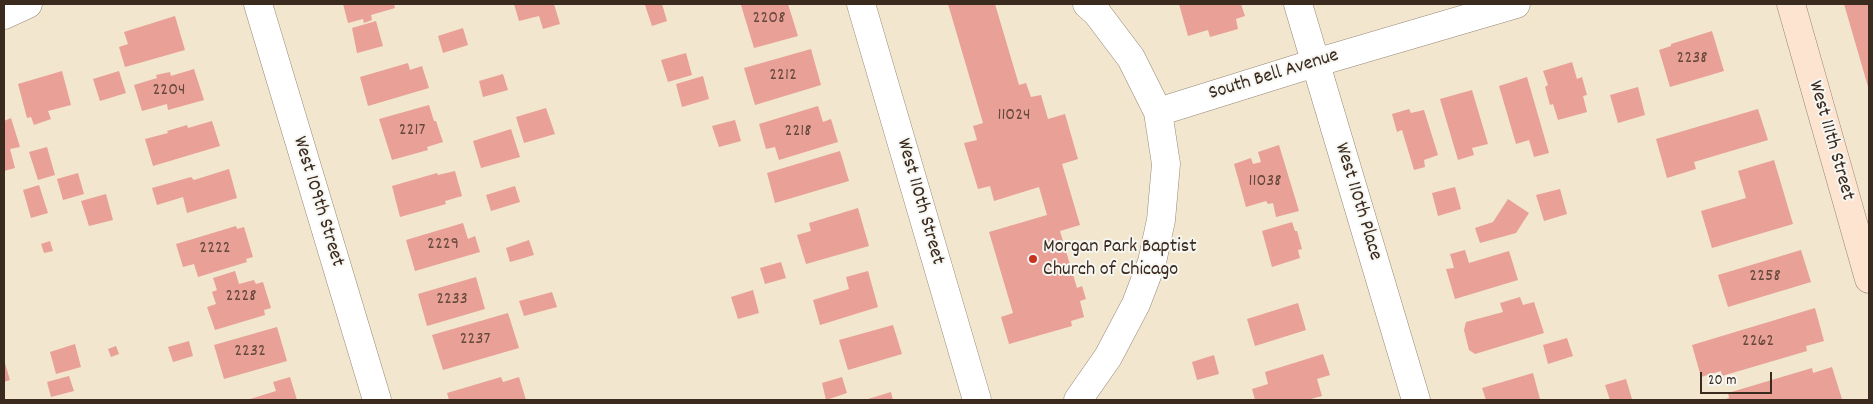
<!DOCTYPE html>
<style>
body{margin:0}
#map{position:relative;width:1873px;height:404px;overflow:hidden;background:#f2e6cf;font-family:Dekko,sans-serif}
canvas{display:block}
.frame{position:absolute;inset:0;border:5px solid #3b2a1e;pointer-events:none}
.scale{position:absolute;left:1700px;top:372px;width:72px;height:22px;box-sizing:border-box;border:2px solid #3b2a1e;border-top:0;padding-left:6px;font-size:15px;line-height:18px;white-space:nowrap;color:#3b2a1e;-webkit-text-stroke:4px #f6f6f2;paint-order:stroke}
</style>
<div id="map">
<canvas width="1873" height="404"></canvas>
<div class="frame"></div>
<div class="scale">20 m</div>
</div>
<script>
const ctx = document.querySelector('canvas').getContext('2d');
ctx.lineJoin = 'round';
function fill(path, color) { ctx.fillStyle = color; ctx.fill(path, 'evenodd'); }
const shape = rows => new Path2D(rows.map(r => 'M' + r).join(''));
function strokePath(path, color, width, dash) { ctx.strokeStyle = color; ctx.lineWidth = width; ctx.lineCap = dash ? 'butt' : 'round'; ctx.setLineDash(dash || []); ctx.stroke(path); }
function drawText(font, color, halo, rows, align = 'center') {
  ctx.font = font + ' Dekko,sans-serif'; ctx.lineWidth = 4; ctx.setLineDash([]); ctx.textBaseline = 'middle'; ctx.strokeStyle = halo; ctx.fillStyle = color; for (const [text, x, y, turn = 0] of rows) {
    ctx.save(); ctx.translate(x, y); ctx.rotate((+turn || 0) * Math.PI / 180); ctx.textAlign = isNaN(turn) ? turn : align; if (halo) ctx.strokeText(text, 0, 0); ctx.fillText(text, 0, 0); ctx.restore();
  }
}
fill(shape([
 [343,4,394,4,395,8,371,15,372,20,364,23,363,19,348,23],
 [514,4,554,4,560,24,543,29,539,16,519,21],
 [649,4,662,4,667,21,652,26,645,5],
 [745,4,788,4,798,36,754,48,741,5],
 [948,4,995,4,1019,85,1026,83,1031,97,1041,95,1048,119,1065,114,1078,159,1062,164,1080,225,1060,231,1077,288,1082,286,1086,299,1080,301,1084,317,1071,321,1072,326,1009,344,1001,317,1013,313,989,232,1047,215,1039,187,994,201,990,186,978,189,964,143,977,140,973,126,983,123],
 [1179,4,1241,4,1245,16,1236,19,1238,29,1210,37,1208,30,1188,36],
 [1844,4,1869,4,1869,90],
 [175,16,185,50,125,67,119,47,128,44,124,32],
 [376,21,383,46,357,53,352,28],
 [463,28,468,45,443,53,438,36],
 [1712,31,1724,71,1670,87,1659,50,1671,46,1671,44],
 [811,49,821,85,755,105,744,68],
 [686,53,692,75,668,82,661,60],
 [1572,62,1577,79,1582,77,1587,95,1583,96,1587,112,1558,120,1553,104,1550,105,1545,87,1548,85,1543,71],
 [408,63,410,70,422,66,429,88,368,106,360,77],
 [194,69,204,100,168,110,167,104,142,111,134,85,157,78,156,75,170,72,171,76],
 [62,71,71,105,48,111,51,119,34,125,31,117,27,118,18,84],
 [119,71,126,93,100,101,93,79],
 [503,74,508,90,483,97,479,81],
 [703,76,709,99,682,107,676,84],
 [1527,77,1549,153,1534,157,1529,140,1516,144,1499,86],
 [1638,87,1645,115,1618,123,1610,95],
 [1472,90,1488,144,1472,148,1474,155,1458,160,1440,99],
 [429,105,434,121,436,121,443,142,427,147,428,150,392,160,379,119],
 [818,106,823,122,831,119,838,142,779,160,775,147,766,149,759,124],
 [546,108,555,134,524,143,516,117],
 [1409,109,1411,113,1424,110,1438,155,1424,160,1425,167,1414,170,1402,130,1397,132,1392,114],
 [1758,109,1768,140,1694,162,1696,169,1667,178,1656,139],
 [11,118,20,147,10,149,15,168,4,171,4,121],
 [735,120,741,141,719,147,712,126],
 [212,121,220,146,153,166,145,139,168,133,167,131,187,125,188,128],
 [511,129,520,157,481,168,473,141],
 [1279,145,1299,211,1276,217,1273,203,1268,204,1266,201,1246,207,1234,164,1251,158,1253,164,1261,162,1258,152],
 [47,147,55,175,38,180,29,152],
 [840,151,849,181,775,203,767,173],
 [1774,160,1793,224,1712,248,1701,211,1746,198,1738,171],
 [229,169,237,198,187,213,183,197,157,205,152,188,191,177,194,180],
 [455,171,462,196,445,201,446,204,400,217,392,186,437,173,438,175],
 [78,173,84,194,63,200,57,179],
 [39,185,48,213,31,218,23,190],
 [515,186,520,202,491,211,486,195],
 [1455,187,1461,209,1438,216,1432,193],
 [1560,189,1567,214,1544,221,1536,195],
 [106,194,113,220,89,226,81,201],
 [1508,199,1529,213,1516,233,1480,243,1475,228,1493,222],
 [858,208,869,246,806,264,797,235,811,231,809,223],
 [1292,222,1295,231,1297,231,1302,249,1298,250,1300,258,1272,267,1262,231],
 [463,223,468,239,475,236,480,252,415,271,406,240],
 [236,226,237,229,244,227,253,257,246,259,247,262,198,277,194,264,183,267,176,244],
 [529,240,534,255,510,262,506,248],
 [50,241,53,251,44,253,41,244],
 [1465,250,1469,263,1509,251,1518,280,1455,299,1446,269,1454,268,1450,254],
 [1801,250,1811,282,1728,307,1718,275],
 [781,262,786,278,765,284,760,268],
 [235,271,239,284,254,280,256,284,263,282,271,308,264,310,265,315,215,330,207,307,216,304,212,292,217,290,213,278],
 [868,271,878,307,820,325,813,300,849,289,846,277],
 [476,277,485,309,427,326,418,294],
 [753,290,759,313,738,319,731,297],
 [552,292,557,307,524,316,519,301],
 [1520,297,1523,305,1534,302,1544,333,1475,354,1469,350,1464,330,1466,322,1503,312,1500,303],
 [1298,303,1306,330,1255,346,1247,319],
 [1815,308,1824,341,1806,346,1807,351,1722,376,1721,371,1701,377,1692,345],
 [508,313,519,348,443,370,432,335],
 [893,325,902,354,848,370,839,340],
 [277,327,287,361,224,379,214,345],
 [1567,338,1573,356,1548,364,1543,345],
 [189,341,193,356,173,362,168,347],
 [75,344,81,367,56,374,50,352],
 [116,346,119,354,111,357,108,349],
 [1323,354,1330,375,1317,379,1322,396,1307,400,1255,400,1252,389,1268,384,1265,372],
 [1214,355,1219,374,1197,380,1192,362],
 [4,360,10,380,4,382],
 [1832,367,1842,399,1722,400,1729,398,1728,393,1812,368,1813,373],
 [1533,373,1540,399,1535,400,1486,400,1482,388],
 [69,376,74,391,51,397,47,382],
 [290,377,297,400,247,400,276,391,273,382],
 [501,377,503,382,519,377,526,400,449,400,447,393],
 [842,377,847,393,826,400,822,383],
 [1626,379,1632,399,1610,400,1605,385],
 [891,392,893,400,865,400]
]), '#e8a097');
const street = shape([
 [258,4,377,400],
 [861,4,977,400],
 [1298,4,1416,400],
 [4,15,28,4],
 [1158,112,1315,63,1516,4],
 [1078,400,1108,357,1136,304,1152,262,1161,220,1166,164,1158,112,1131,58,1097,13,1087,4]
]);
const secondary = shape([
 [1791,4,1869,279]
]);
strokePath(street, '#968876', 29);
strokePath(secondary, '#968876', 29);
strokePath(street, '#fff', 28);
strokePath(secondary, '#fde4d1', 28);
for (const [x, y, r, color] of [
 [1033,259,5,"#c8321e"]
]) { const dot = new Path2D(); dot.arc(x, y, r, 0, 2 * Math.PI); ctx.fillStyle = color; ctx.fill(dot); strokePath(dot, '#f6f6f2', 2); }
drawText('18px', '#66483c', null, [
 ["2208",769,20],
 ["2238",1692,60],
 ["2212",783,77],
 ["2204",169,92],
 ["11024",1014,117],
 ["2217",412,132],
 ["2218",798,133],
 ["11038",1265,183],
 ["2229",443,246],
 ["2222",215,250],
 ["2258",1765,278],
 ["2228",241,298],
 ["2233",452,301],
 ["2237",475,341],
 ["2262",1758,343],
 ["2232",250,353]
]);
drawText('20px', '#3b2a1e', '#f6f6f2', [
 ["South Bell Avenue",1274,76,-17],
 ["West 111th Street",1830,141,74],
 ["West 109th Street",317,202,73],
 ["West 110th Street",919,202,74],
 ["West 110th Place",1357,202,73]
]);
drawText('20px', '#3b2a1e', '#f6f6f2', [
 ["Morgan Park Baptist",1043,248],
 ["Church of Chicago",1043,271]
], 'left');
</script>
